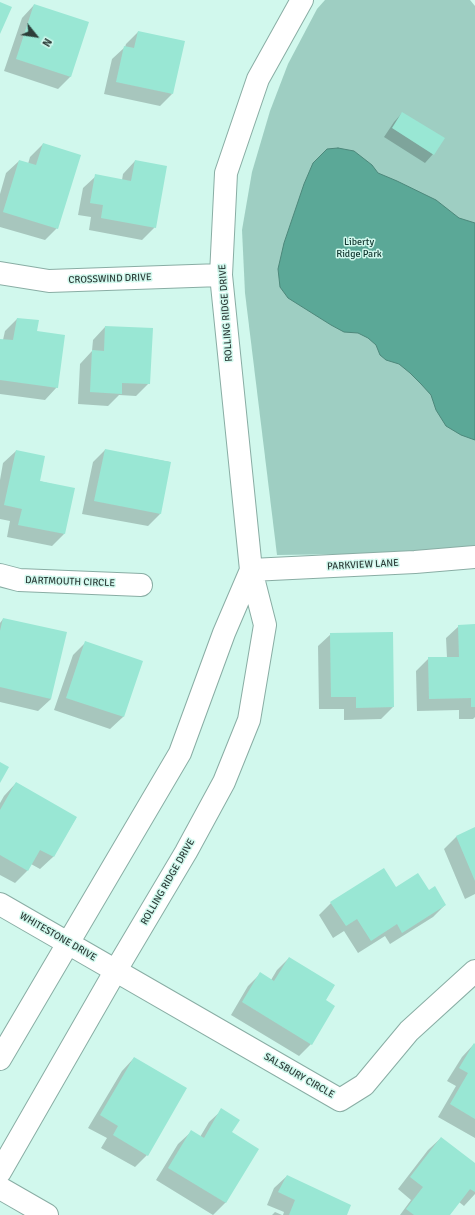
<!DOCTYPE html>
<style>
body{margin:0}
#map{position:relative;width:475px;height:1215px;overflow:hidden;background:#d1f8ed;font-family:Signika,sans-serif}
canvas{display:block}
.north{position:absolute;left:16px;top:16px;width:40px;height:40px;-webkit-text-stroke:3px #d1f8ed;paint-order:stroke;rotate:120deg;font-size:11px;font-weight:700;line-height:16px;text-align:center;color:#2d3d39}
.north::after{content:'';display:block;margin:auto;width:14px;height:18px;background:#2d3d39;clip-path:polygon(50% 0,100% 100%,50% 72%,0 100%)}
</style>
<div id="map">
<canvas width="475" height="1215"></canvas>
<div class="north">N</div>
</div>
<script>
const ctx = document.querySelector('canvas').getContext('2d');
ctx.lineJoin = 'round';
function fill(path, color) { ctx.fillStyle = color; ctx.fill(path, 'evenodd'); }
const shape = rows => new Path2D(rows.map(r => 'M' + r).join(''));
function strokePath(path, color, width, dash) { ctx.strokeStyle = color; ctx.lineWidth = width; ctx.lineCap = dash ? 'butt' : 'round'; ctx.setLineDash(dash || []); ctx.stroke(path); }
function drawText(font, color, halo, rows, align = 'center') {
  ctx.font = font + ' Signika,sans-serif'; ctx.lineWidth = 3; ctx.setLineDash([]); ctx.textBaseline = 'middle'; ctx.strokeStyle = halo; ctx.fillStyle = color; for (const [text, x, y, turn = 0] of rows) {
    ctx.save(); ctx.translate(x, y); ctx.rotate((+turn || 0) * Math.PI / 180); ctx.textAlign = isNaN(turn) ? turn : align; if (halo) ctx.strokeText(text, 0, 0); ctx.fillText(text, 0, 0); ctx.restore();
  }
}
fill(shape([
 [325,0,470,0,475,6,475,548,417,553,277,555,245,293,242,230,252,172,270,111,288,64,317,9]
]), '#9ecec2');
const water = shape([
 [338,148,354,151,372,165,378,173,397,181,436,200,459,218,475,223,475,440,461,435,446,426,436,410,431,395,421,384,410,373,399,364,386,360,380,355,376,345,368,338,358,333,344,332,331,325,288,298,280,287,278,269,284,243,304,184,313,163,327,149,338,148]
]);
fill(water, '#5ba897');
strokePath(water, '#4d887b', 1);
fill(shape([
 [34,5,71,76,58,89,4,71,22,18],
 [138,32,172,94,160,106,104,94,112,59,125,47,126,44],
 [402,113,433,154,425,163,384,137,394,122],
 [43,144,57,228,45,240,0,227,0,194,6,173,19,161,28,164,30,157],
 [135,161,155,227,142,240,89,230,91,217,78,215,83,188,96,176,122,180,123,174],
 [17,319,36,332,57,387,45,400,0,394,0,340,3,340,5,331],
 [105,327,149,383,136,396,119,395,108,406,78,404,80,364,92,351,93,340],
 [105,450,170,462,160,514,148,526,82,514,93,462],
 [16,451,39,481,74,489,64,534,52,546,7,537,10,521,0,519,0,480,3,463],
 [3,619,51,699,38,711,0,702,0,623],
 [475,625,475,717,473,719,459,719,459,710,417,711,416,671,429,658,447,658,446,638,459,626],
 [331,634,393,707,381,719,344,720,344,709,319,709,318,646],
 [86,642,142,662,123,717,110,729,54,710,73,655],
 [16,783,76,818,53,857,40,869,31,864,27,871,15,883,0,875,0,803,4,796],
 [475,829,475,894,465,899,444,849,456,837],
 [396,889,429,891,445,905,433,917,390,944,385,936,358,953,344,931,333,938,319,915,331,903],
 [289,958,311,1044,299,1056,231,1015,248,986,260,974,271,980,277,970],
 [474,1044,475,1045,475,1138,438,1117,456,1086,447,1081,462,1057],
 [134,1058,147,1155,135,1167,101,1148,107,1138,88,1128,122,1071],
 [222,1110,231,1133,226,1202,213,1215,156,1180,178,1144,191,1132,200,1137,209,1122],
 [441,1138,475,1165,475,1194,464,1206,459,1202,449,1215,400,1215,411,1200,398,1189,428,1150],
 [287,1176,346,1215,283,1215,284,1212,267,1205,274,1188],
 [275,1212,282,1215,272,1215]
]), '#0003');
fill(shape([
 [0,2,12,7,0,34],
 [34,4,89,22,71,77,16,59],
 [138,31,185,41,173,94,116,82,124,46,134,48],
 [402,112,445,138,434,155,392,128],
 [43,143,81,155,58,229,3,212,19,160,36,165],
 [135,160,167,166,156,228,101,218,103,205,90,203,95,174,131,181],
 [17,318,39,320,37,331,65,335,58,388,0,380,0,339,13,340],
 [105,326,153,328,150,384,122,383,122,394,90,392,92,350,104,351],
 [105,449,171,462,161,514,94,501],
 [16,450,45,456,40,481,75,488,65,534,18,525,22,509,4,505],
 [3,618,67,632,51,699,0,687,0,631],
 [475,624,475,707,471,707,471,698,429,699,428,657,459,657,458,625],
 [393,632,394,707,356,708,356,697,331,697,330,633],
 [85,641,143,661,124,717,66,698],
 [0,762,9,767,0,783],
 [16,782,77,817,54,857,40,850,28,871,0,855,0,810],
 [475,827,475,881,456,836],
 [384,868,396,887,418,873,429,890,435,886,446,905,402,933,397,924,371,941,357,919,346,926,330,902],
 [289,957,335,985,326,1000,335,1006,312,1045,242,1002,260,972,274,981],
 [474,1043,475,1044,475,1119,450,1104,468,1073,459,1068],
 [134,1057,187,1088,148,1156,113,1135,118,1126,100,1115],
 [221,1108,240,1120,232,1132,259,1149,226,1203,168,1168,191,1130,204,1138],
 [441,1137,475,1163,475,1192,470,1189,450,1215,414,1215,406,1209,423,1187,410,1177],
 [287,1175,351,1205,347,1215,289,1215,295,1200,278,1192]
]), '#99e7d4');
const minor = shape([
 [0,273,49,281,221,275],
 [251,570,415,562,475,557],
 [0,575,19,580,141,585],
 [0,904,340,1100,364,1085,409,1031,475,971],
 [0,1059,180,753,224,633,251,570],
 [0,1172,116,970,186,852,224,782,249,720,265,625,251,570,221,275,226,173,258,79,302,0]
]);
const major = shape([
 [0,1188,47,1215]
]);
strokePath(minor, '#89ada4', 24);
strokePath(major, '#89ada4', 24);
strokePath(minor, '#fff', 22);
strokePath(major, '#fff', 22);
drawText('10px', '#10352e', '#d1f8ed', [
 ["Liberty",359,242],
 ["Ridge Park",359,254]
]);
drawText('10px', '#2d3d39', '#d1f8ed', [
 ["CROSSWIND DRIVE",110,279,-2],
 ["ROLLING RIDGE DRIVE",226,313,-94],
 ["PARKVIEW LANE",363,565,-3],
 ["DARTMOUTH CIRCLE",70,582,2],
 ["ROLLING RIDGE DRIVE",168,882,-60],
 ["WHITESTONE DRIVE",58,937,30],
 ["SALSBURY CIRCLE",299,1076,30]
]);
</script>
